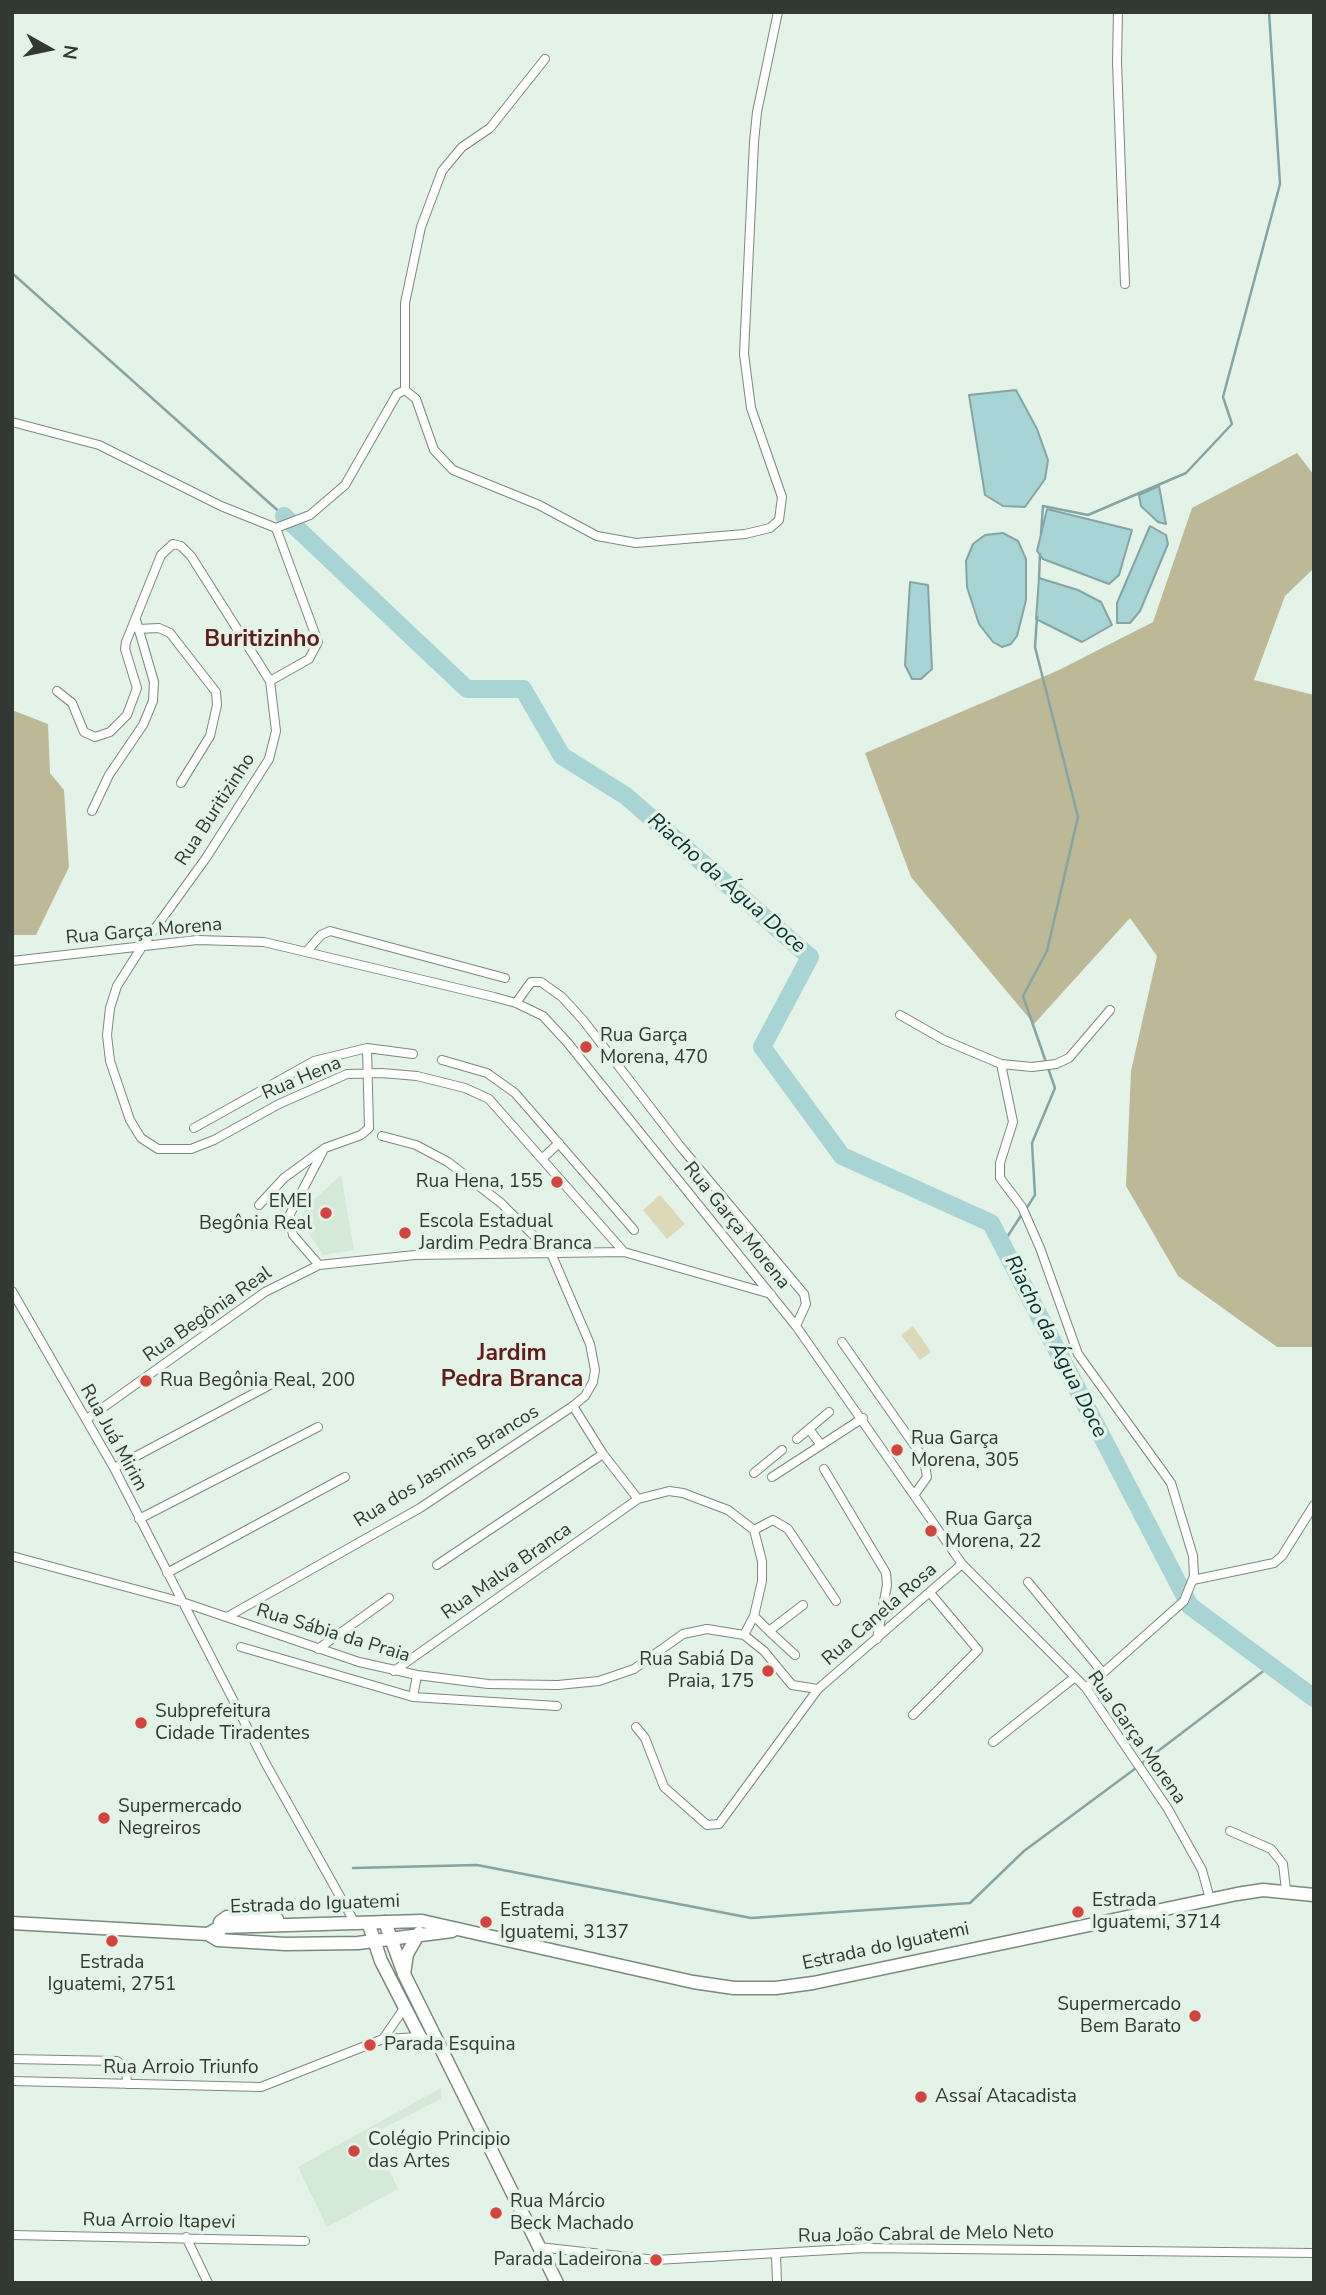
<!DOCTYPE html>
<meta charset="utf-8">
<style>
body{margin:0}
#map{position:relative;width:1326px;height:2295px;overflow:hidden;background:#e4f3e7;font-family:"Nunito Sans",sans-serif}
canvas{display:block}
.frame{position:absolute;inset:0;border:14px solid #323833;pointer-events:none}
.north{position:absolute;left:14px;top:14px;width:70px;height:70px;-webkit-text-stroke:5px #e4f3e7;paint-order:stroke;rotate:99deg;font-size:19px;font-weight:700;line-height:28px;text-align:center;color:#323833}
.north::after{content:'';display:block;margin:auto;width:24px;height:32px;background:#323833;clip-path:polygon(50% 0,100% 100%,50% 72%,0 100%)}
</style>
<div id="map">
<canvas width="1326" height="2295"></canvas>
<div class="frame"></div>
<div class="north">N</div>
</div>
<script>
const ctx = document.querySelector('canvas').getContext('2d');
ctx.lineJoin = 'round';
function fill(path, color) { ctx.fillStyle = color; ctx.fill(path, 'evenodd'); }
const shape = rows => new Path2D(rows.map(r => 'M' + r).join(''));
function strokePath(path, color, width, dash) { ctx.strokeStyle = color; ctx.lineWidth = width; ctx.lineCap = dash ? 'butt' : 'round'; ctx.setLineDash(dash || []); ctx.stroke(path); }
function drawText(font, color, halo, rows, align = 'center') {
  ctx.font = font + ' "Nunito Sans",sans-serif'; ctx.lineWidth = 7; ctx.setLineDash([]); ctx.textBaseline = 'middle'; ctx.strokeStyle = halo; ctx.fillStyle = color; for (const [text, x, y, turn = 0] of rows) {
    ctx.save(); ctx.translate(x, y); ctx.rotate((+turn || 0) * Math.PI / 180); ctx.textAlign = isNaN(turn) ? turn : align; if (halo) ctx.strokeText(text, 0, 0); ctx.fillText(text, 0, 0); ctx.restore();
  }
}
fill(shape([
 [341,1175,354,1250,323,1255,300,1220,307,1206],
 [441,2088,441,2099,372,2134,398,2189,327,2227,298,2167]
]), '#d4e9d7');
fill(shape([
 [660,1195,685,1224,667,1239,643,1210],
 [913,1326,931,1352,920,1360,901,1335]
]), '#dcd8b8');
fill(shape([
 [1297,453,1314,475,1314,568,1285,596,1254,680,1314,695,1314,1347,1277,1347,1178,1276,1126,1186,1131,1071,1157,956,1130,918,1034,1024,911,877,865,753,1059,670,1153,622,1192,508],
 [12,710,48,724,50,773,64,790,69,867,36,935,12,935]
]), '#bdb997');
const water = shape([
 [1016,390,1037,429,1048,460,1045,479,1025,507,1003,506,985,495,969,395,1016,390],
 [1159,486,1166,524,1158,522,1141,506,1139,495,1159,486],
 [1047,509,1132,530,1119,575,1109,584,1043,559,1037,551,1047,509],
 [1150,526,1166,535,1168,544,1140,611,1130,623,1117,623,1117,603,1150,526],
 [1003,533,1018,541,1026,559,1026,600,1017,636,1011,644,1002,647,993,642,979,624,967,587,966,561,973,544,985,535,1003,533],
 [1039,578,1078,590,1101,602,1112,625,1082,642,1036,619,1039,578],
 [910,582,928,585,932,669,921,679,912,679,905,665,910,582]
]);
fill(water, '#a8d4d6');
strokePath(water, '#85a5a5', 2);
strokePath(shape([
 [12,273,284,516],
 [1041,534,1043,506,1088,515,1186,473,1232,424,1223,397,1280,184,1269,12],
 [1039,579,1040,554],
 [1026,1209,1035,1195,1032,1143,1055,1088,1023,996,1047,951,1078,817,1035,647,1037,617],
 [1002,1245,1022,1214],
 [1141,1764,1270,1666],
 [353,1868,477,1865,751,1918,970,1903,1024,1851,1136,1768]
]), '#85a5a5', 2.5);
strokePath(shape([
 [284,516,467,689,523,689,562,756,626,796,810,957,762,1047,842,1156,991,1223,1190,1606,1314,1698]
]), '#a8d4d6', 18);
const street = shape([
 [1118,12,1117,62,1125,284],
 [405,390,405,303,421,227,442,171,462,147,490,128,545,59],
 [12,422,99,445,221,506,276,528,310,515,345,485,397,394,405,390,416,399,434,450,453,470,539,505,597,536,636,543,745,534,770,528,779,520,782,497,751,408,744,354,754,142,757,112,778,12],
 [138,629,159,628,170,633,216,692,217,705,210,736,181,783],
 [270,681,309,659,318,642,276,528],
 [57,691,72,703,84,732,95,737,110,732,127,715,137,688,125,649,126,642,161,555,173,544,181,546,191,556,270,681,276,731,269,759,206,858,143,945,117,986,110,1008,107,1035,110,1061,130,1120,141,1138,158,1149,191,1149,214,1140,279,1104,347,1074,382,1073,417,1076,465,1088,489,1099,624,1252],
 [92,811,109,775,143,725,153,701,154,682,136,620],
 [307,951,321,935,330,931,505,978],
 [12,961,197,940,264,942,494,997,516,1003,543,1016,567,1042,796,1326,962,1564,1086,1688,1168,1809,1202,1870,1210,1899],
 [516,1003,531,982,541,982,562,997,583,1020,680,1146,804,1294,806,1304,796,1326],
 [900,1015,944,1040,1001,1064,1032,1067,1056,1064,1069,1058,1110,1010],
 [442,1060,487,1073,515,1093,634,1230],
 [1001,1064,1013,1122,1000,1163,1000,1178,1022,1207,1040,1248,1078,1354,1171,1483,1193,1556,1194,1576,1184,1601,1086,1688],
 [194,1128,314,1061,367,1048,413,1054],
 [543,1158,559,1143],
 [259,1205,284,1178,325,1148,361,1135,369,1128,367,1048],
 [319,1265,293,1235,289,1216,323,1151],
 [12,1291,114,1468,267,1766,356,1925],
 [842,1342,924,1459,927,1477,915,1494],
 [573,1406,603,1454,638,1499],
 [87,1419,265,1292,319,1265,415,1255,624,1252,771,1294],
 [809,1429,821,1445],
 [797,1439,829,1412],
 [114,1468,281,1379],
 [824,1469,886,1573,887,1585,877,1639],
 [754,1473,782,1450],
 [772,1477,863,1418],
 [139,1519,318,1427],
 [754,1530,773,1520,788,1529,836,1601],
 [12,1556,182,1602,359,1662,417,1675,488,1684,558,1685,599,1681,634,1669,683,1634,707,1629,744,1635,764,1651,792,1685,818,1689],
 [437,1565,603,1454],
 [167,1573,345,1477],
 [1193,1580,1274,1563,1282,1556,1314,1505],
 [1028,1582,1103,1673],
 [754,1616,769,1631],
 [227,1617,420,1508,573,1406,585,1396,593,1382,595,1370,590,1344,551,1253,501,1203,448,1162,416,1145,382,1136],
 [241,1647,413,1697,557,1706],
 [318,1649,389,1598],
 [795,1655,769,1631,803,1605],
 [394,1671,638,1499,669,1491,683,1493,728,1510,754,1530,762,1561,762,1581,754,1616,744,1635],
 [413,1697,417,1675],
 [913,1715,978,1650,931,1594],
 [636,1727,645,1738,664,1787,707,1825,719,1824,818,1689,962,1564],
 [993,1742,1075,1677],
 [1230,1831,1271,1849,1283,1864,1286,1890],
 [383,2039,405,2007],
 [12,2059,117,2061,126,2068,127,2084],
 [12,2081,261,2087,383,2039,420,2037],
 [12,2235,305,2241],
 [186,2237,208,2283],
 [539,2247,656,2260,865,2248,1314,2253],
 [776,2254,777,2283]
]);
const secondary = shape([
 [385,1922,404,1974,557,2283],
 [369,1925,381,1961,420,2037,425,2042,439,2045]
]);
const primary = shape([
 [12,1923,208,1934,218,1940,285,1944,358,1943,452,1931],
 [219,1933,220,1922,227,1917,277,1919],
 [208,1934,220,1927,422,1921,693,1982,734,1988,776,1988,813,1983,1237,1894,1263,1890,1314,1895],
 [404,1974,407,1954,419,1933]
]);
strokePath(street, '#7b887d', 10);
strokePath(secondary, '#7b887d', 15);
strokePath(primary, '#7b887d', 15);
strokePath(street, '#fff', 8);
strokePath(secondary, '#fff', 12);
strokePath(primary, '#fff', 12);
for (const [x, y, r, color] of [
 [586,1047,7,"#d3443f"],
 [557,1182,7,"#d3443f"],
 [326,1213,7,"#d3443f"],
 [405,1233,7,"#d3443f"],
 [146,1381,7,"#d3443f"],
 [897,1450,7,"#d3443f"],
 [931,1531,7,"#d3443f"],
 [768,1671,7,"#d3443f"],
 [141,1723,7,"#d3443f"],
 [104,1818,7,"#d3443f"],
 [1078,1912,7,"#d3443f"],
 [486,1922,7,"#d3443f"],
 [112,1941,7,"#d3443f"],
 [1195,2016,7,"#d3443f"],
 [370,2045,7,"#d3443f"],
 [921,2097,7,"#d3443f"],
 [354,2151,7,"#d3443f"],
 [496,2213,7,"#d3443f"],
 [656,2260,7,"#d3443f"]
]) { const dot = new Path2D(); dot.arc(x, y, r, 0, 2 * Math.PI); ctx.fillStyle = color; ctx.fill(dot); strokePath(dot, '#e4f3e7', 2.5); }
drawText('19px', '#323833', '#e4f3e7', [
 ["Rua Buritizinho",216,810,-57],
 ["Rua Garça Morena",144,932,-5],
 ["Rua Hena",302,1079,-23],
 ["Rua Garça Morena",736,1226,51],
 ["Rua Begônia Real",208,1315,-35],
 ["Rua Juá Mirim",113,1438,61],
 ["Rua dos Jasmins Brancos",447,1467,-32],
 ["Rua Malva Branca",507,1572,-35],
 ["Rua Canela Rosa",880,1615,-41],
 ["Rua Sábia da Praia",333,1634,17],
 ["Rua Garça Morena",1136,1738,55],
 ["Estrada do Iguatemi",315,1905,-2],
 ["Estrada do Iguatemi",886,1947,-12],
 ["Rua Arroio Triunfo",181,2068],
 ["Rua Arroio Itapevi",159,2222,1],
 ["Rua João Cabral de Melo Neto",926,2235,-1]
]);
drawText('19px', '#323833', '#e4f3e7', [
 ["Rua Garça",600,1036],
 ["Morena, 470",600,1058],
 ["Rua Hena, 155",543,1182,"right"],
 ["EMEI",312,1202,"right"],
 ["Begônia Real",312,1224,"right"],
 ["Escola Estadual",419,1222],
 ["Jardim Pedra Branca",419,1244],
 ["Rua Begônia Real, 200",160,1381],
 ["Rua Garça",911,1439],
 ["Morena, 305",911,1461],
 ["Rua Garça",945,1520],
 ["Morena, 22",945,1542],
 ["Rua Sabiá Da",754,1660,"right"],
 ["Praia, 175",754,1682,"right"],
 ["Subprefeitura",155,1712],
 ["Cidade Tiradentes",155,1734],
 ["Supermercado",118,1807],
 ["Negreiros",118,1829],
 ["Estrada",1092,1901],
 ["Iguatemi, 3714",1092,1923],
 ["Estrada",500,1911],
 ["Iguatemi, 3137",500,1933],
 ["Estrada",112,1963,"center"],
 ["Iguatemi, 2751",112,1985,"center"],
 ["Supermercado",1181,2005,"right"],
 ["Bem Barato",1181,2027,"right"],
 ["Parada Esquina",384,2045],
 ["Assaí Atacadista",935,2097],
 ["Colégio Principio",368,2140],
 ["das Artes",368,2162],
 ["Rua Márcio",510,2202],
 ["Beck Machado",510,2224],
 ["Parada Ladeirona",642,2260,"right"]
], 'left');
drawText('italic 21px', '#043133', '#e4f3e7', [
 ["Riacho da Água Doce",726,884,41],
 ["Riacho da Água Doce",1055,1347,63]
]);
drawText('bold 23px', '#611d1a', '#e4f3e7', [
 ["Buritizinho",262,640],
 ["Jardim",512,1354],
 ["Pedra Branca",512,1380]
]);
</script>
